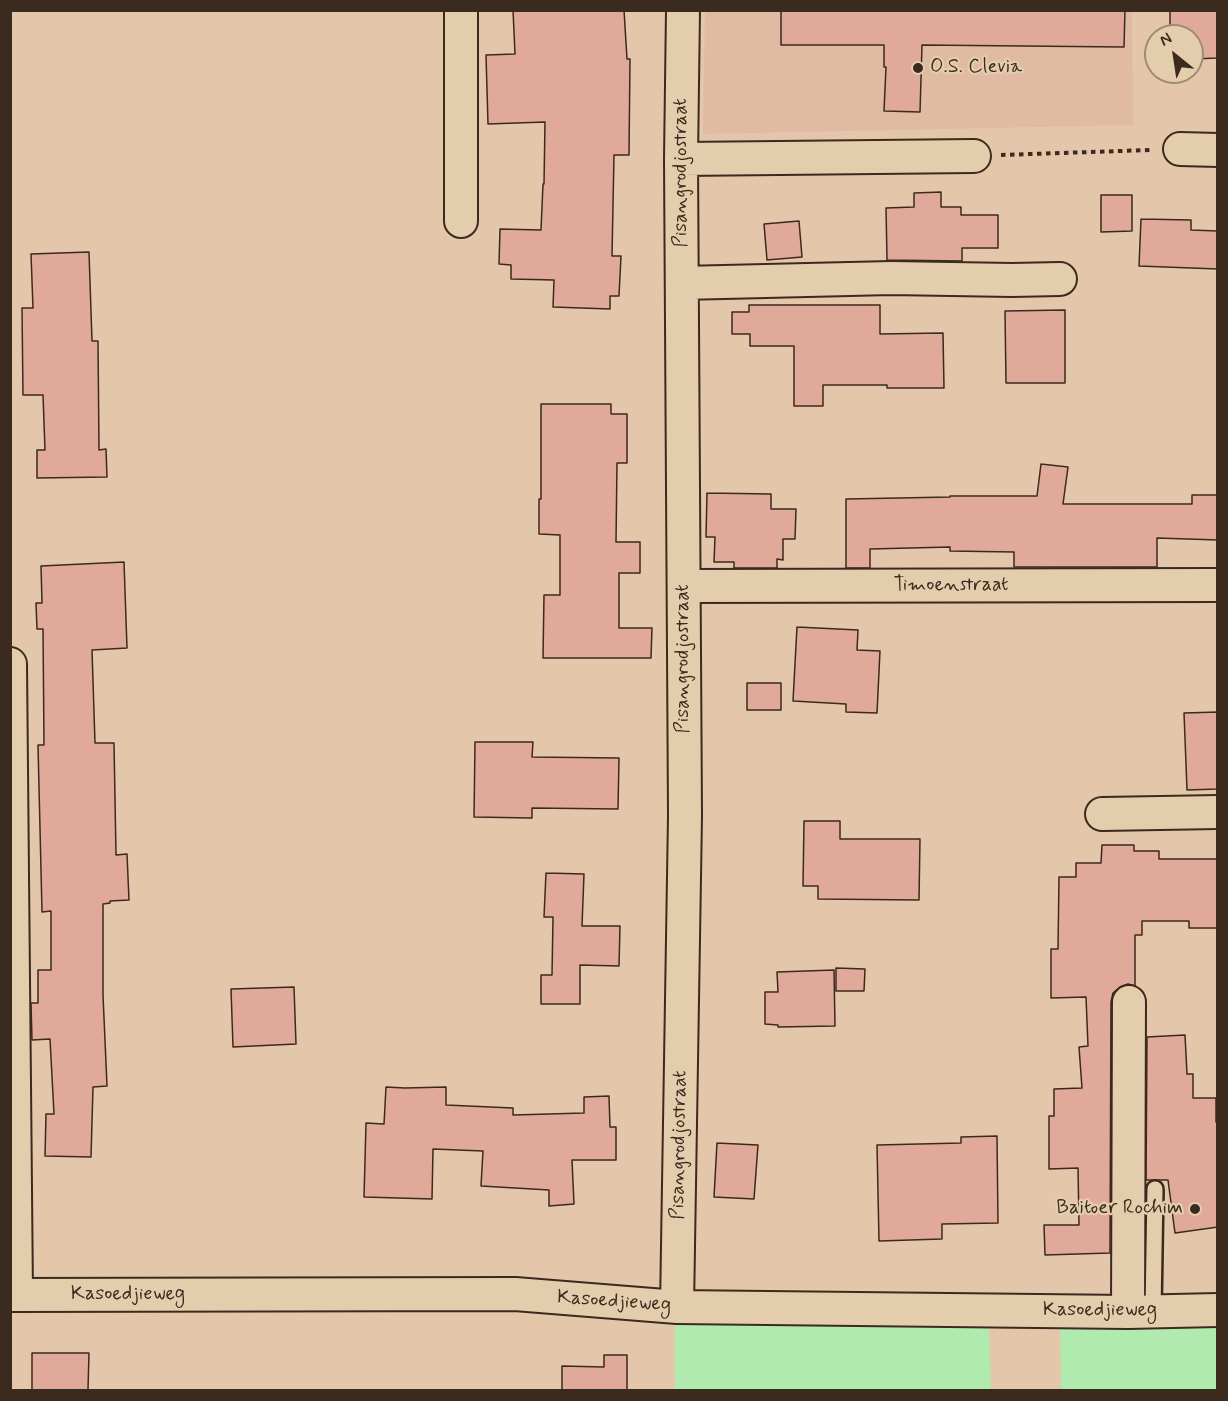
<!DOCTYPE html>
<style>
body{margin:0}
#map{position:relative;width:1228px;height:1401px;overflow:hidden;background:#e4c6aa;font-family:Mynerve,sans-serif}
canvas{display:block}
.frame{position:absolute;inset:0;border:12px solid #3b2a1e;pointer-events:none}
.north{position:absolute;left:1144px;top:24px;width:60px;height:60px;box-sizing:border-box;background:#e4cdad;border:2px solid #a08c74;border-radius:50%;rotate:330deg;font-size:16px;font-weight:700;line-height:24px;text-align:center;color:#3b2a1e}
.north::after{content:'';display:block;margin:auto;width:21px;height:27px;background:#3b2a1e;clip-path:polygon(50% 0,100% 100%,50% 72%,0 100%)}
</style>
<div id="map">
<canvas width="1228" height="1401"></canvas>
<div class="frame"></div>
<div class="north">N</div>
</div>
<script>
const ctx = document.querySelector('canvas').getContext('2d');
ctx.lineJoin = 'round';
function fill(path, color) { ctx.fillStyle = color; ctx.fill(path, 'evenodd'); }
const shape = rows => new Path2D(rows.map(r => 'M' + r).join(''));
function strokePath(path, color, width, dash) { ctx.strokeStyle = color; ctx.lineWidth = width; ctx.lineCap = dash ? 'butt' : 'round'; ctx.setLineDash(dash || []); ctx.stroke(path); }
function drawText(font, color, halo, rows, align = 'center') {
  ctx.font = font + ' Mynerve,sans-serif'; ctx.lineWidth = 4.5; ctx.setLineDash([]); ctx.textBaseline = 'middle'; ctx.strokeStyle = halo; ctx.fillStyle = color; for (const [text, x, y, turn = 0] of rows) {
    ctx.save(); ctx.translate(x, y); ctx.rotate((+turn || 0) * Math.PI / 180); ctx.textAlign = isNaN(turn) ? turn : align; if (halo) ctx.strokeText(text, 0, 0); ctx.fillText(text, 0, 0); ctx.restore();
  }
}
fill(shape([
 [705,11,1132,11,1133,125,703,134]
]), '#e0baa2');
fill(shape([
 [675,1315,989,1318,991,1390,675,1390],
 [1217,1316,1217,1390,1061,1390,1060,1317]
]), '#b0eaaf');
const building = shape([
 [513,10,624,10,627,59,630,59,629,155,614,155,612,256,621,256,619,296,610,296,610,309,553,307,554,280,511,279,511,265,499,264,500,229,541,230,543,184,544,184,545,122,488,124,486,55,515,54,513,10],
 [781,10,1125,10,1124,47,922,45,920,112,884,111,886,67,884,67,884,45,781,45,781,10],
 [1170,10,1218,10,1218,58,1192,59,1192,36,1170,36,1170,10],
 [941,192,941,207,961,207,961,215,998,215,998,248,962,248,962,261,887,260,886,208,914,207,914,193,941,192],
 [1101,195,1132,195,1132,231,1101,232,1101,195],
 [1141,219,1191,220,1191,230,1218,231,1218,269,1139,266,1141,219],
 [799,221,802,257,767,260,764,224,799,221],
 [89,252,92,341,98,341,99,450,106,449,107,477,37,478,37,450,45,450,43,395,23,395,22,308,33,308,31,254,89,252],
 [749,305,880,305,880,334,943,333,944,388,887,388,887,385,823,385,823,406,794,406,794,346,750,346,750,334,732,334,732,312,749,312,749,305],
 [1065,310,1065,383,1006,383,1005,311,1065,310],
 [541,404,611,404,611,414,627,414,627,463,617,463,616,542,640,542,640,573,619,573,619,628,652,628,651,658,543,658,544,595,560,595,560,535,539,534,539,499,541,499,541,404],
 [1041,464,1068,467,1063,504,1192,504,1192,495,1218,495,1218,540,1157,538,1157,567,1014,567,1014,552,950,551,950,547,870,549,870,568,846,568,846,499,950,497,950,496,1037,496,1041,464],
 [707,493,771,494,771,509,796,509,795,539,783,539,783,560,777,559,777,568,734,568,734,562,714,562,715,537,706,537,707,493],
 [124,562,127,648,92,650,95,743,114,743,116,855,127,854,129,900,110,901,110,903,103,904,103,995,107,1086,93,1087,91,1157,45,1156,46,1114,54,1114,50,1039,32,1040,31,1003,38,1003,38,970,51,970,51,911,42,912,38,745,44,745,43,629,37,629,36,603,42,603,41,566,124,562],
 [797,627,858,630,857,650,880,651,877,713,846,712,846,704,793,701,797,627],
 [747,683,781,683,781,710,747,710,747,683],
 [1218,712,1218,789,1187,790,1184,713,1218,712],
 [475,742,533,742,532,757,619,758,618,809,532,808,532,818,474,817,475,742],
 [804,821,840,821,840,839,920,839,919,900,818,899,818,886,803,886,804,821],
 [1102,845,1134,845,1134,851,1159,851,1159,859,1218,859,1218,928,1189,928,1189,921,1142,921,1142,935,1135,935,1135,986,1128,984,1120,987,1113,993,1111,1002,1110,1253,1045,1255,1044,1225,1079,1225,1078,1168,1049,1169,1049,1116,1054,1116,1054,1089,1082,1088,1079,1047,1088,1046,1086,997,1051,998,1051,949,1058,949,1059,877,1076,877,1076,863,1101,863,1102,845],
 [546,873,584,874,582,926,620,926,619,966,580,965,580,1004,541,1004,541,975,552,975,553,917,544,917,546,873],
 [836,968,865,969,864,991,836,991,836,968],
 [834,970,835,1026,778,1027,778,1025,765,1024,765,992,778,992,777,972,834,970],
 [294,987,296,1044,233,1047,231,989,294,987],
 [1185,1035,1187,1074,1193,1074,1193,1098,1216,1098,1216,1122,1218,1122,1218,1227,1175,1233,1168,1180,1146,1180,1147,1037,1185,1035],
 [386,1087,405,1088,446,1087,446,1105,513,1108,513,1115,584,1113,584,1097,609,1096,610,1127,616,1127,616,1160,572,1160,574,1204,549,1206,549,1190,481,1186,483,1151,433,1149,432,1199,364,1197,366,1123,384,1124,386,1087],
 [997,1136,998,1223,942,1224,942,1239,879,1241,877,1145,961,1143,961,1137,997,1136],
 [717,1143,758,1145,754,1199,714,1197,717,1143],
 [32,1353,89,1353,88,1390,32,1390,32,1353],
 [604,1355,627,1355,627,1390,562,1390,562,1366,604,1367,604,1355]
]);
fill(building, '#e1a99a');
strokePath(building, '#3b2a1e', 1.5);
const lane = shape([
 [1153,1311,1155,1189]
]);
const street = shape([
 [1180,149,1218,150],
 [681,159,974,156],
 [461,221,461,10],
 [682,283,891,278,1012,280,1060,279],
 [684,586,1218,585],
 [10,664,16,1295],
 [1102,814,1218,812],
 [10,1295,515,1294,677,1307,1128,1312,1218,1310],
 [677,1307,685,816,681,159,683,10],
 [1128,1312,1129,1002]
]);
strokePath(lane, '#3b2a1e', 20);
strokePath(street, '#3b2a1e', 36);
strokePath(shape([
 [1001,155,1150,150]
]), '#3b2a1e', 4, [4.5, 4.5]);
strokePath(lane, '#e4cdad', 15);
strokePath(street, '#e4cdad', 32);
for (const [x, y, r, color] of [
 [918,68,6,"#3b2a1e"],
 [1195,1209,6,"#3b2a1e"]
]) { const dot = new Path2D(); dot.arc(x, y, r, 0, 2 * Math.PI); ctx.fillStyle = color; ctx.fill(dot); strokePath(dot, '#e4cdad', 2); }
drawText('20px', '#3b2a1e', '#e4cdad', [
 ["O.S. Clevia",930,68],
 ["Baitoer Rochim",1183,1209,"right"]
], 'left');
drawText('20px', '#3b2a1e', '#e4cdad', [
 ["Pisangrodjostraat",682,173,-90],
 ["Timoenstraat",951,586],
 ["Pisangrodjostraat",684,659,-90],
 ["Pisangrodjostraat",680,1145,-89],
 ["Kasoedjieweg",128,1295],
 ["Kasoedjieweg",614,1302,4],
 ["Kasoedjieweg",1100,1311]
]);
</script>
